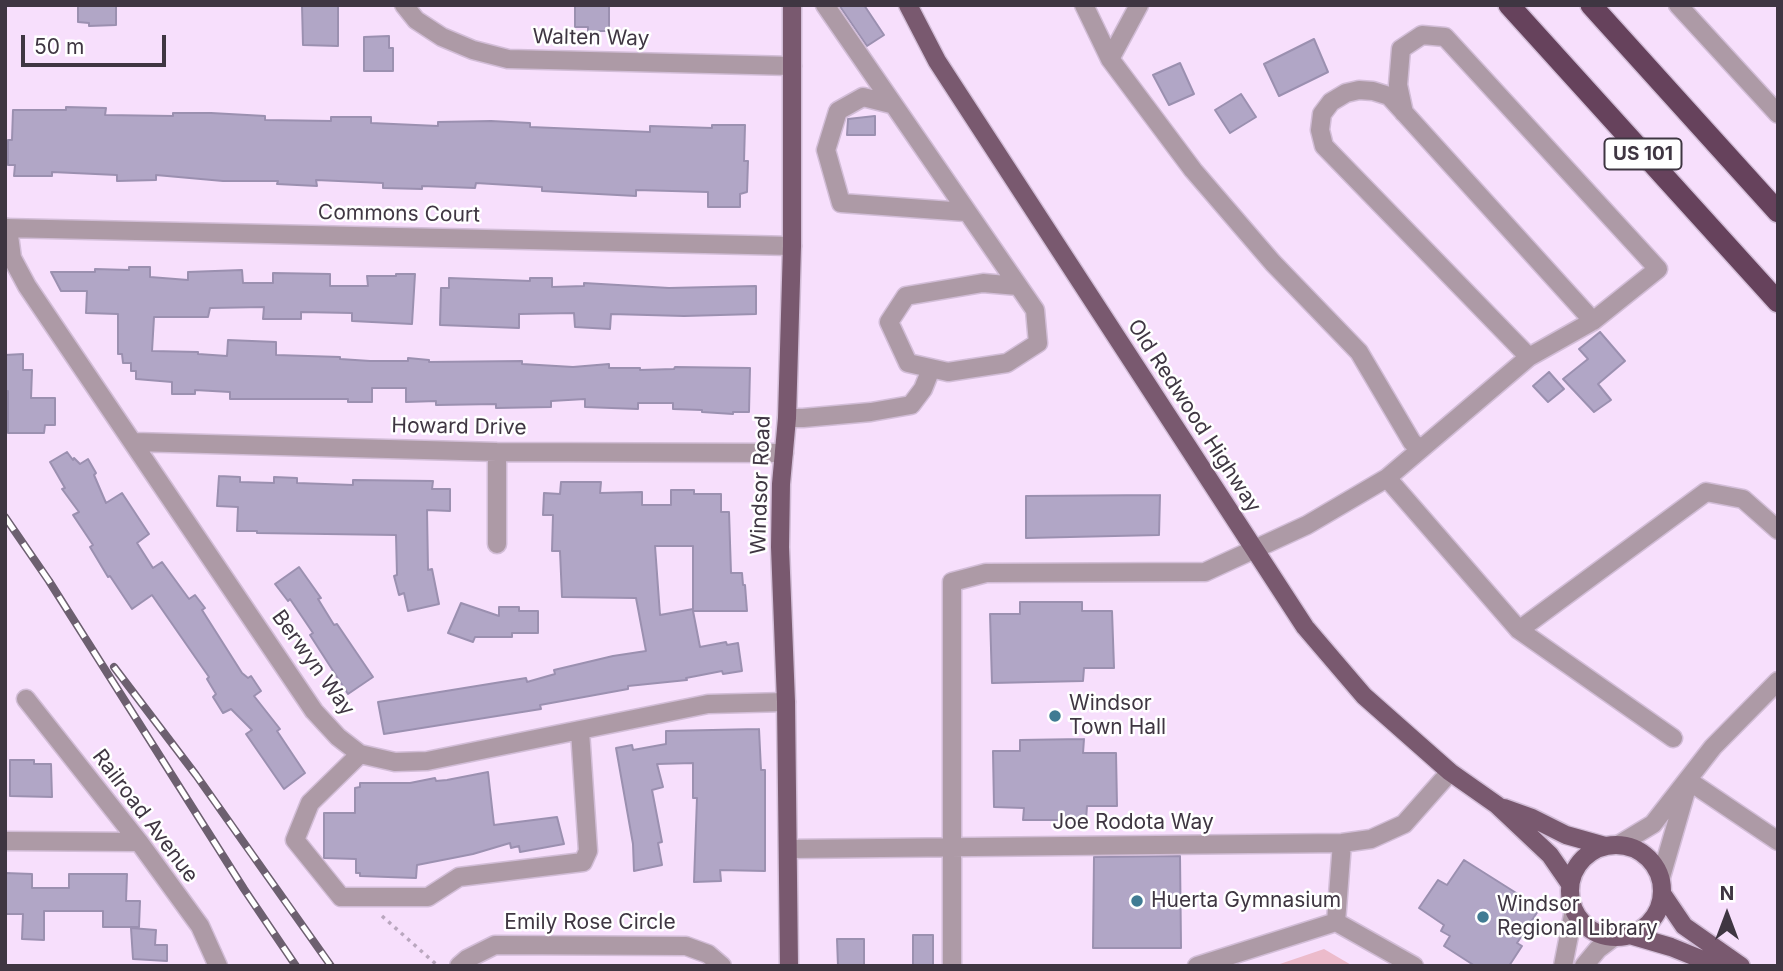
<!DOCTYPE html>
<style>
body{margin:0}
#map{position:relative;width:1783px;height:971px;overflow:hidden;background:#f7dffc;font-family:Inter,sans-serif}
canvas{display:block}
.frame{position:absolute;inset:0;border:7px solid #3f3642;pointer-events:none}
.north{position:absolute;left:1692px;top:880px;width:70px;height:70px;-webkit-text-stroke:5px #fff;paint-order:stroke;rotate:0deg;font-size:19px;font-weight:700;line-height:28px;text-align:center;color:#3f3642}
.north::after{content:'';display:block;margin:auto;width:24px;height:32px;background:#3f3642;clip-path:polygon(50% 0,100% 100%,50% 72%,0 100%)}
.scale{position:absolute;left:21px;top:35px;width:145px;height:32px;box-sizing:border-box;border:4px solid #3f3642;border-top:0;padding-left:9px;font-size:21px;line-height:24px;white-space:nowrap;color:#3f3642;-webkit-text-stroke:5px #fff;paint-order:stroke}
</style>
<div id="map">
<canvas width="1783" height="971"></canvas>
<div class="frame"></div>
<div class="north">N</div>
<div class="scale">50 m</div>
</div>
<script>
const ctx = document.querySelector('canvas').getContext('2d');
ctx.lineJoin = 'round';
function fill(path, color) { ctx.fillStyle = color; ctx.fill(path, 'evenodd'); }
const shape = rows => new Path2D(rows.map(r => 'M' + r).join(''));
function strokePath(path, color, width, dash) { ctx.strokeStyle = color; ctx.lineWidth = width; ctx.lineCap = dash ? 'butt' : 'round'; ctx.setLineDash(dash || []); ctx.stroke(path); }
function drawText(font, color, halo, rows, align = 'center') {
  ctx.font = font + ' Inter,sans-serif'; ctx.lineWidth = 5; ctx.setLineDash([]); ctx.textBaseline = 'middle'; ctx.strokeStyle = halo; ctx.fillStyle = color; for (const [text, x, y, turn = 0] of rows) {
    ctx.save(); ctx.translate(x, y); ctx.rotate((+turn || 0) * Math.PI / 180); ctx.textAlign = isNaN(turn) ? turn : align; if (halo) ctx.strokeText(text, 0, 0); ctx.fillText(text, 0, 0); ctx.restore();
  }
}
fill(shape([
 [1324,949,1353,966,1274,966]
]), '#ecbbcb');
const building = shape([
 [78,5,116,5,116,25,89,26,89,23,78,22,78,5],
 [302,5,338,5,338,46,303,45,302,5],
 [575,5,609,5,609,31,588,31,588,27,575,27,575,5],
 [839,5,864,5,884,35,867,46,839,5],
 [389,36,389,48,393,48,393,71,364,71,364,37,389,36],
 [1314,39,1328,72,1279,96,1264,64,1314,39],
 [1180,63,1194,94,1169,105,1153,75,1180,63],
 [1241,94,1256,117,1230,133,1215,110,1241,94],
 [66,107,106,108,105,115,173,116,173,113,211,113,265,116,265,120,331,121,331,117,371,117,371,123,438,126,438,122,491,121,530,123,530,127,650,132,650,126,712,128,712,125,745,125,744,161,748,161,747,192,740,194,740,207,708,207,708,192,636,190,636,196,542,191,542,187,476,183,475,188,422,186,422,189,383,188,383,183,316,180,317,186,277,184,278,181,223,181,156,175,156,180,117,181,117,175,52,172,52,176,14,176,15,165,8,165,8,140,12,140,13,110,66,110,66,107],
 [875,116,875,135,847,135,848,119,875,116],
 [129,267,150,267,150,277,188,280,188,272,242,270,243,283,273,283,273,273,330,274,330,286,368,286,367,276,396,276,396,274,415,274,412,324,352,321,352,313,301,312,301,319,263,319,264,307,210,308,208,317,154,317,152,351,198,352,198,354,227,356,228,340,276,342,276,355,340,357,340,359,370,361,408,361,408,358,429,360,429,362,522,361,522,364,573,367,609,364,609,368,640,368,640,370,674,369,675,367,750,368,749,412,733,412,733,414,702,412,702,410,673,409,673,403,638,403,638,409,585,407,585,399,551,401,551,407,496,408,496,404,436,405,436,401,406,402,406,388,372,388,372,402,348,402,348,399,230,399,230,392,195,390,195,394,172,394,172,382,136,379,136,371,131,371,131,363,123,363,122,354,118,354,118,314,86,313,87,291,61,291,51,272,95,272,95,269,129,270,129,267],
 [449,278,530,281,530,278,552,278,552,287,584,286,584,283,669,288,756,286,756,314,684,316,611,314,610,329,575,327,574,313,519,314,519,328,440,325,441,288,449,288,449,278],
 [1600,332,1625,361,1598,384,1611,400,1594,412,1563,379,1588,359,1579,349,1600,332],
 [23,354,23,370,32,370,31,398,55,398,55,425,45,425,44,433,8,433,8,391,5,391,5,355,23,354],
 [1549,372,1564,389,1548,402,1533,386,1549,372],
 [67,452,73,460,74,458,80,464,88,459,96,473,94,475,106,503,122,493,149,534,137,543,153,568,162,562,189,599,195,595,205,608,202,610,242,673,248,678,251,676,261,691,254,696,280,729,277,731,305,773,284,789,246,734,252,730,231,709,223,713,213,697,216,694,207,679,209,677,152,595,132,609,110,576,108,577,90,547,93,545,73,515,79,512,62,489,65,488,50,462,67,452],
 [219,476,240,477,240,482,274,483,274,477,297,478,297,483,353,485,353,480,433,481,432,489,450,489,450,511,427,510,428,570,432,569,439,604,408,611,404,593,399,595,394,576,397,575,396,535,257,533,257,531,237,531,238,507,217,506,219,476],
 [561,482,601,482,600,493,642,492,642,505,671,505,671,490,694,490,694,494,721,494,721,512,729,512,731,573,742,573,743,585,745,585,747,611,693,611,700,647,726,642,727,645,738,643,742,671,723,674,722,671,686,678,687,680,628,686,628,689,540,705,541,709,384,734,378,702,526,678,527,682,555,674,554,670,613,656,646,651,636,598,562,597,560,551,552,551,553,515,543,515,544,493,560,494,561,482],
 [655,546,693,546,693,609,660,615,655,546],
 [1160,495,1159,535,1026,538,1026,496,1160,495],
 [299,567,321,598,318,599,334,625,337,624,373,677,348,694,310,635,313,633,290,599,288,601,275,584,299,567],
 [1020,602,1082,602,1082,611,1112,611,1114,668,1084,668,1083,681,992,683,990,614,1020,614,1020,602],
 [461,603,499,616,499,607,519,607,519,611,538,611,538,633,512,633,512,637,475,637,473,642,448,633,461,603],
 [759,729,761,770,765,770,765,871,720,870,721,881,694,882,697,798,693,798,693,763,657,764,663,787,652,790,662,842,658,843,662,865,634,871,633,844,616,748,632,745,633,750,666,744,666,731,759,729],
 [1084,739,1083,753,1116,753,1117,806,1087,806,1086,820,1023,820,1024,808,994,807,993,751,1020,751,1020,740,1084,739],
 [10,760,34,760,34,764,51,764,52,797,10,796,10,760],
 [488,772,494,825,557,817,564,844,520,852,519,846,511,848,510,843,473,854,417,865,416,878,360,876,360,873,356,873,356,859,324,858,324,813,355,813,355,788,360,787,360,783,410,783,435,778,436,781,447,780,488,772],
 [1180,856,1181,948,1093,948,1094,857,1180,856],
 [1464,860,1540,908,1517,943,1522,946,1509,966,1475,966,1444,946,1450,936,1441,931,1444,925,1419,908,1438,880,1447,885,1464,860],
 [5,873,32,874,32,888,69,888,69,874,127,874,126,901,140,901,139,927,103,927,103,911,44,911,44,940,22,939,23,914,5,914,5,873],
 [131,928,156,930,155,945,167,945,167,961,133,959,131,928],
 [913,935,933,935,933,966,913,966,913,935],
 [837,939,864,939,864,966,838,966,837,939]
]);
fill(building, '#b1a6c6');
strokePath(building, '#9b90b0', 2);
const minor = shape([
 [404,5,416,20,442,37,473,50,508,59,792,66],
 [825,5,1035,310,1038,343,1007,363,948,372,908,363,889,322,906,296,983,283,1018,286],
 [1084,5,1110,59,1193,170,1273,263,1359,352,1412,442,1421,449],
 [1678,5,1778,114],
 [1110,59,1139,5],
 [891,104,863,97,838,111,826,150,841,203,966,212],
 [5,228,792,246],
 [8,228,12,258,27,286,314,711,338,737,360,754,395,762,427,761,708,704,786,702],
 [1529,357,1324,146,1320,130,1322,114,1331,102,1346,93,1359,90,1373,91,1389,96,1593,321],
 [787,418,803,418,871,412,911,405,923,389,931,369],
 [134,442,497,452,784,453],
 [1387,478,1529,357,1593,321,1658,269,1445,37,1422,35,1401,49,1398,85,1404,113],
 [497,544,497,452],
 [1519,630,1706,492,1743,499,1778,530],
 [26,699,139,842,200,926,218,966],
 [360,754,310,803,295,840,341,897,428,897,459,877,583,862,588,851,580,731],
 [1689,781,1778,841],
 [5,841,139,842],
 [1342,843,1336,922,1414,966],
 [1620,844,1653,824,1713,747,1778,681],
 [789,849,1342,843,1371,839,1404,824,1450,772],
 [1661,877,1688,784],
 [459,966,467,959,495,945,686,946,708,954,722,966],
 [952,966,952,582,986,573,1205,572,1307,525,1387,478,1519,630,1673,738],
 [1197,966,1336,922],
 [1563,966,1573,915,1573,907],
 [1584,966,1598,949,1614,937]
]);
const major = shape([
 [908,5,937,61,1305,627,1364,696,1450,772,1497,805,1550,855,1570,884],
 [1504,808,1532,818,1566,835,1605,846],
 '1570 891a46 46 0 1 1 92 0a46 46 0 1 1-92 0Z',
 [1663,895,1684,926,1741,966],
 [1630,935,1671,947,1718,966],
 [789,966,786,702,780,547,781,484,787,418,792,246,792,5]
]);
const highway = shape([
 [1509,5,1778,302],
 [1591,5,1778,212]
]);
strokePath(minor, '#d2bdd7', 21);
strokePath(major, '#d2bdd7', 21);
strokePath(highway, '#d2bdd7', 24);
strokePath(shape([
 [382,916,438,966]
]), '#baa7bf', 3.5, [3.5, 5]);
strokePath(minor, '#ad9aa6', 18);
strokePath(major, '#79596f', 18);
strokePath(highway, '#66425c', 21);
const rail = shape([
 [5,517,49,581,244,889,296,966],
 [114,667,196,775,331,966]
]);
strokePath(rail, '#6d6070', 8);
strokePath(rail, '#fff', 5, [16]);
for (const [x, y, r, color] of [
 [1055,716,7,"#407b93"],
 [1137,901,7,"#407b93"],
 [1483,917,7,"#407b93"]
]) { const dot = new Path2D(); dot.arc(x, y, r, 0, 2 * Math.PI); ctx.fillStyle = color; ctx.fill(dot); strokePath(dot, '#fff', 2.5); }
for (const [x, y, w] of [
 [1643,154,77]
]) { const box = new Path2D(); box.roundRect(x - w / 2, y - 15.5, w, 31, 5); ctx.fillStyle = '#fff'; ctx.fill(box); strokePath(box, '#3f3642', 2); }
drawText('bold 19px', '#3f3642', null, [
 ["US 101",1643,154]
]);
drawText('21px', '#3f3642', '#fff', [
 ["Walten Way",591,38,1],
 ["Commons Court",399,214,1],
 ["Old Redwood Highway",1194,416,57],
 ["Howard Drive",459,427,1],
 ["Windsor Road",761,485,-88],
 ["Berwyn Way",313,663,54],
 ["Railroad Avenue",145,816,53],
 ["Joe Rodota Way",1133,823],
 ["Emily Rose Circle",590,923]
]);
drawText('21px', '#3f3642', '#fff', [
 ["Windsor",1069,704],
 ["Town Hall",1069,728],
 ["Huerta Gymnasium",1151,901],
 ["Windsor",1497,905],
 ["Regional Library",1497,929]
], 'left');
</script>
